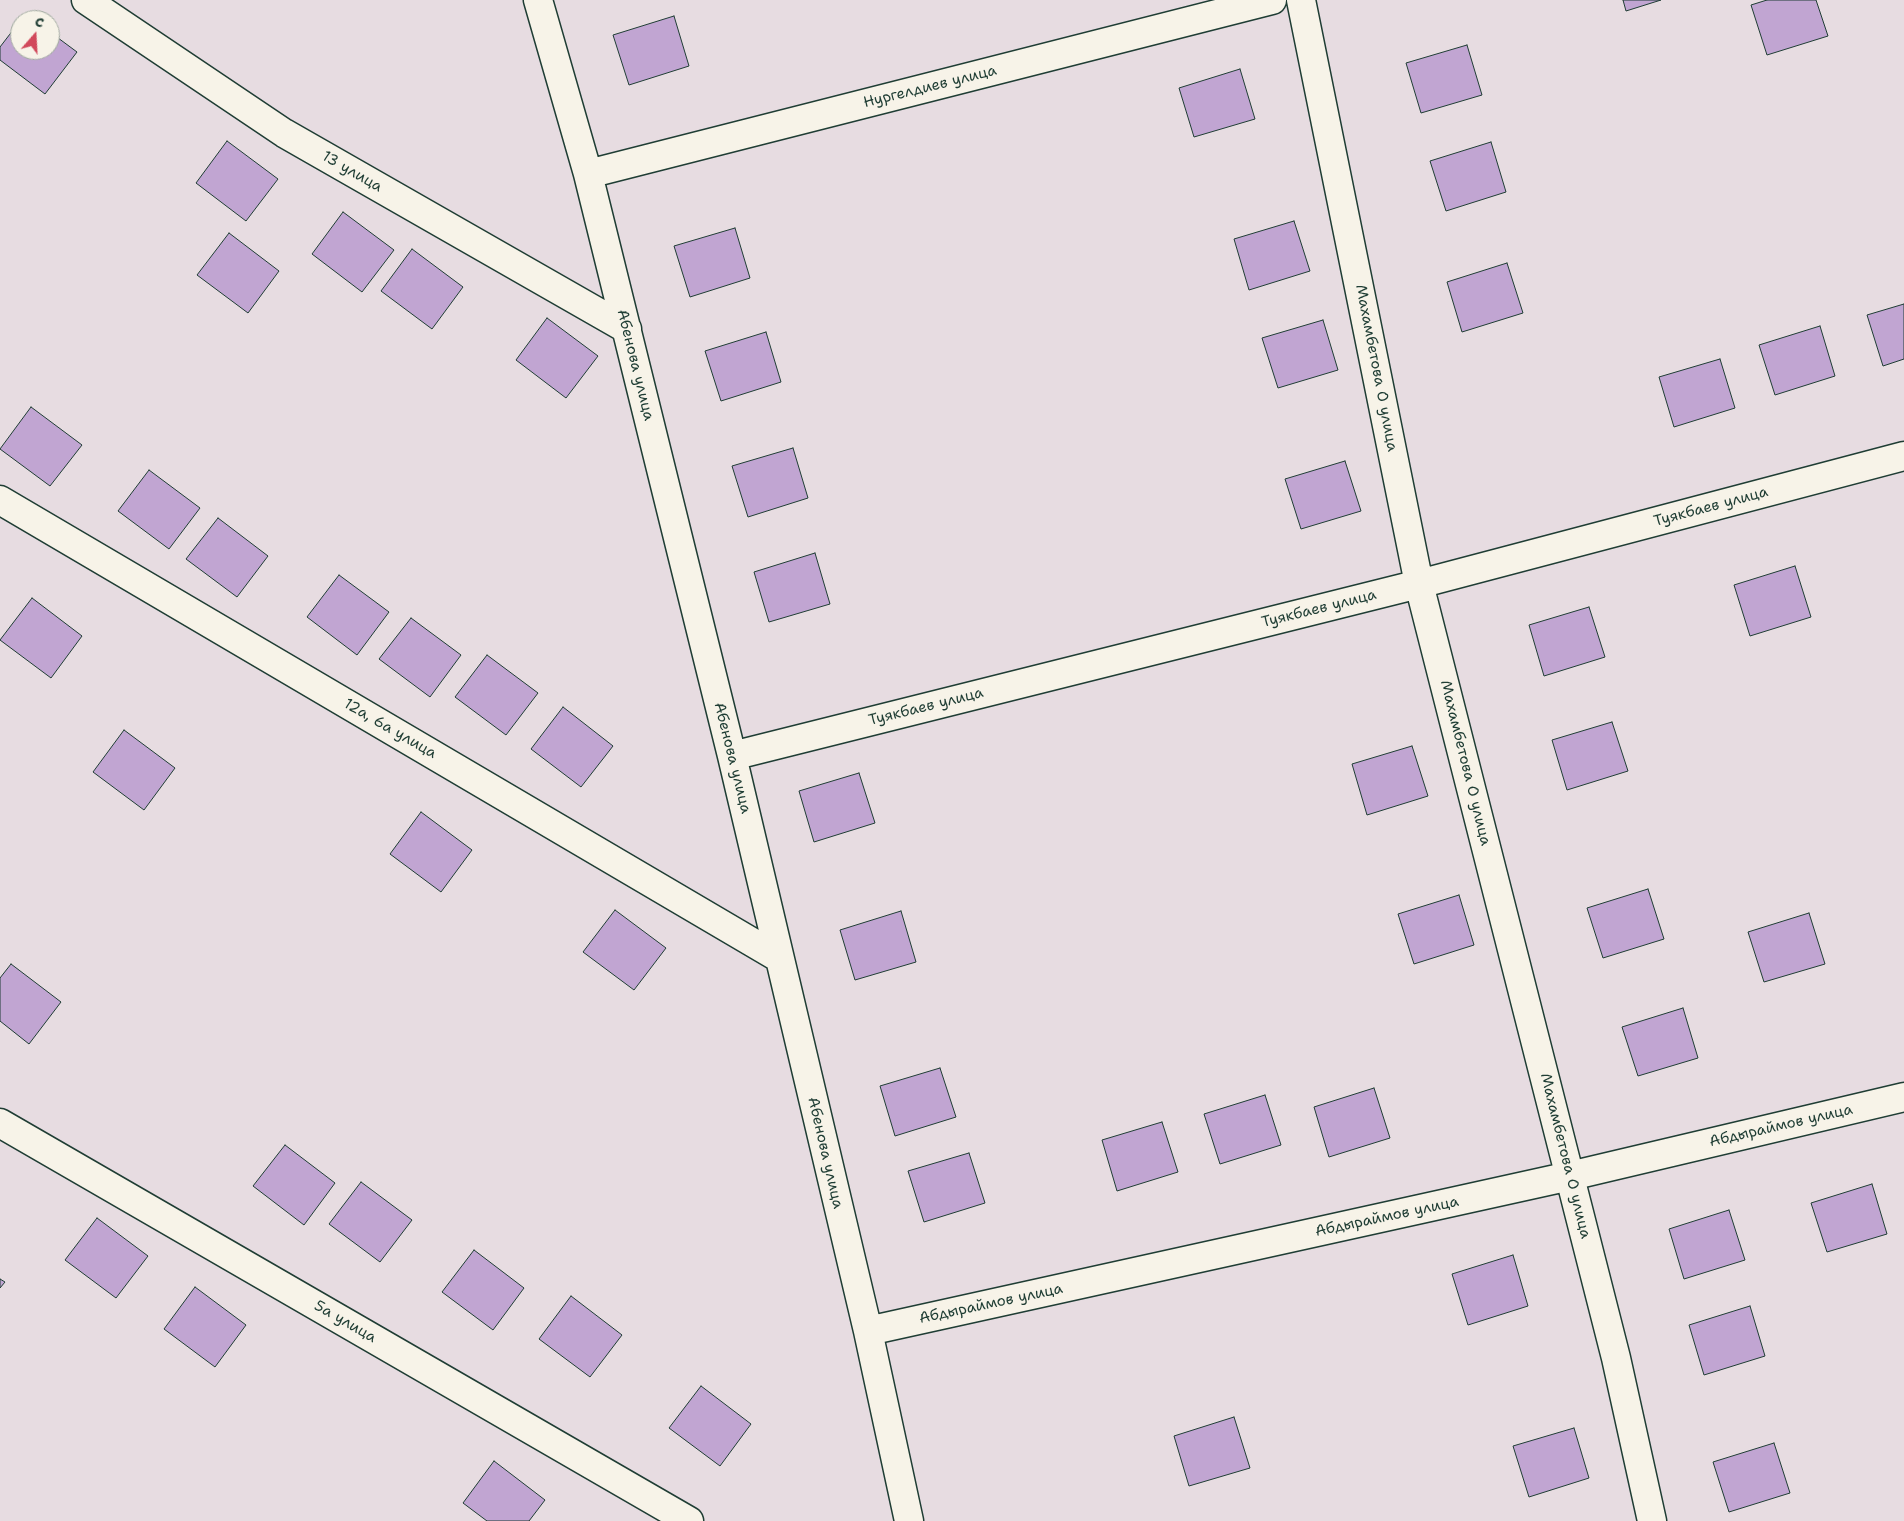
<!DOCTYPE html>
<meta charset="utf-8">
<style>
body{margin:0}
#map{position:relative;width:1904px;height:1521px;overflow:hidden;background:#e7dce1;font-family:"Shantell Sans",sans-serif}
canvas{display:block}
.north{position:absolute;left:10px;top:10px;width:50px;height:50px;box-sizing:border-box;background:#f7f3e8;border:1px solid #a1aaa0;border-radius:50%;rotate:19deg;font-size:14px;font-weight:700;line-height:20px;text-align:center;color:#1f3d34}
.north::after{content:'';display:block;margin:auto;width:18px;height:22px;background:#d1495b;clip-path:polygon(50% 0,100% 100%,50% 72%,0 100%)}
</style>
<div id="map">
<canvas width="1904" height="1521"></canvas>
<div class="north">С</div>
</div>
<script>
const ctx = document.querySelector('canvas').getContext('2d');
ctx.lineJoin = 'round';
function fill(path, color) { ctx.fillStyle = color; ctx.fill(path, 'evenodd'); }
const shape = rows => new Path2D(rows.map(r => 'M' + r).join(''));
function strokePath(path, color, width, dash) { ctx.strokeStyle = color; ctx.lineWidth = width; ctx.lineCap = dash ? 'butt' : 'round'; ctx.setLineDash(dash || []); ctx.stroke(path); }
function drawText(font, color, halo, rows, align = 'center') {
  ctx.font = font + ' "Shantell Sans",sans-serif'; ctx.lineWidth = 4; ctx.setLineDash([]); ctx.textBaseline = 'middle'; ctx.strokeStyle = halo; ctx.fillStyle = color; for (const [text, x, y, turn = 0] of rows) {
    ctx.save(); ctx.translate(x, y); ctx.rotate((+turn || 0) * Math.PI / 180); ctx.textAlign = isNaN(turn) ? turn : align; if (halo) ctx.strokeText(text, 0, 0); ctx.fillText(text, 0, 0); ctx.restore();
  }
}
const building = shape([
 [1623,0,1661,0,1626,11,1623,0],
 [1767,0,1816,0,1828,36,1767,55,1751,5,1767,0],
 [26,14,34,20,21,20,26,14],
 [674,16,689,66,629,85,613,35,674,16],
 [20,21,20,50,50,50,50,32,77,52,45,94,0,60,0,47,20,21],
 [1467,45,1482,95,1421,113,1406,63,1467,45],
 [1240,69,1255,119,1194,137,1179,88,1240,69],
 [227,141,278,179,246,221,196,183,227,141],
 [1491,142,1506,192,1446,211,1430,161,1491,142],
 [343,212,394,250,362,292,312,254,343,212],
 [1294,221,1310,271,1249,290,1234,239,1294,221],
 [735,228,750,278,690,297,674,246,735,228],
 [229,233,279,271,248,313,197,275,229,233],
 [412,249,463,287,432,329,381,291,412,249],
 [1507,263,1523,313,1462,332,1447,282,1507,263],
 [1904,304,1904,359,1883,366,1867,315,1904,304],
 [547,318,598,356,566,398,516,360,547,318],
 [1323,320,1338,370,1278,388,1262,338,1323,320],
 [1820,326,1835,376,1775,395,1759,345,1820,326],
 [766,332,781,382,721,401,705,351,766,332],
 [1720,359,1735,408,1674,427,1659,377,1720,359],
 [31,407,82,445,50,486,0,449,31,407],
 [793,448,808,498,748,517,732,466,793,448],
 [1345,461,1361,511,1301,529,1285,479,1345,461],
 [149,470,200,508,169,549,118,511,149,470],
 [218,518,268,556,237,597,186,559,218,518],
 [815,553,830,604,769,622,754,572,815,553],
 [1795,566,1811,617,1750,636,1734,585,1795,566],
 [339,575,389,612,357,655,307,617,339,575],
 [32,598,82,636,51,678,0,640,32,598],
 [1589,607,1605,657,1544,676,1529,625,1589,607],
 [411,618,461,655,430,697,379,659,411,618],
 [487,655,538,693,506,735,455,697,487,655],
 [563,707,613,746,581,787,531,749,563,707],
 [1612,722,1628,771,1567,790,1552,740,1612,722],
 [124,730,175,768,144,810,93,772,124,730],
 [1412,746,1428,796,1367,815,1352,764,1412,746],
 [859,773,875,823,814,842,799,791,859,773],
 [421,812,472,850,441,892,390,854,421,812],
 [1648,889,1664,939,1603,958,1587,908,1648,889],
 [1459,895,1474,945,1414,964,1398,914,1459,895],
 [615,910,666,948,634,990,583,952,615,910],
 [901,911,916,962,855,980,840,930,901,911],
 [1809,913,1825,964,1764,982,1748,932,1809,913],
 [11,964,61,1002,29,1044,0,1021,0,978,11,964],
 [1683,1008,1698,1058,1638,1076,1622,1027,1683,1008],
 [940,1068,956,1117,895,1136,880,1086,940,1068],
 [1374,1088,1390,1138,1329,1157,1314,1107,1374,1088],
 [1265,1095,1281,1145,1220,1164,1204,1114,1265,1095],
 [1162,1122,1178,1172,1117,1191,1102,1140,1162,1122],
 [285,1145,335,1183,304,1225,253,1186,285,1145],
 [969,1153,985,1203,924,1222,908,1171,969,1153],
 [361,1182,412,1220,380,1262,329,1224,361,1182],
 [1872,1184,1887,1234,1827,1252,1811,1203,1872,1184],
 [1729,1210,1745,1260,1684,1279,1669,1229,1729,1210],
 [97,1218,148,1256,116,1298,65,1260,97,1218],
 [474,1250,524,1288,493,1330,442,1292,474,1250],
 [1513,1255,1528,1306,1468,1325,1452,1274,1513,1255],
 [0,1279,5,1282,0,1288,0,1279],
 [195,1287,246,1325,215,1367,164,1329,195,1287],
 [571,1296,622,1335,590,1377,539,1339,571,1296],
 [1750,1306,1765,1356,1704,1375,1689,1325,1750,1306],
 [701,1386,751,1424,720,1466,669,1428,701,1386],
 [1234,1417,1250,1468,1189,1486,1174,1436,1234,1417],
 [1574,1428,1589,1478,1529,1497,1513,1446,1574,1428],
 [1774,1443,1790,1493,1729,1512,1713,1462,1774,1443],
 [494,1461,545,1500,529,1521,487,1521,463,1503,494,1461]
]);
fill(building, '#c1a5d2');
strokePath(building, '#1f3d34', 1);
const minor = shape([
 [86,0,284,133,627,329],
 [538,0,588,174,732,756,868,1331,909,1521],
 [1301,0,1419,584,1616,1358,1652,1521],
 [588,174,1272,0],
 [0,500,779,958],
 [732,756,1419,584,1904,456],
 [0,1123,689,1521],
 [868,1331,1570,1176,1904,1097]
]);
strokePath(minor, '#1f3d34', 31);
strokePath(minor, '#f7f3e8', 28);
drawText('15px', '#1f3d34', '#f7f3e8', [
 ["Нургелдиев улица",930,87,-14],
 ["13 улица",352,172,30],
 ["Абенова улица",635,365,76],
 ["Махамбетова О улица",1376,368,79],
 ["Туякбаев улица",1711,507,-15],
 ["Туякбаев улица",1319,609,-14],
 ["Туякбаев улица",926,707,-14],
 ["12а, 6а улица",390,729,30],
 ["Абенова улица",732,758,76],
 ["Махамбетова О улица",1465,763,76],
 ["Абдыраймов улица",1781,1126,-13],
 ["Абенова улица",825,1153,77],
 ["Махамбетова О улица",1565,1156,76],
 ["Абдыраймов улица",1387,1217,-12],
 ["Абдыраймов улица",991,1304,-12],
 ["5а улица",345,1322,30]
]);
</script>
